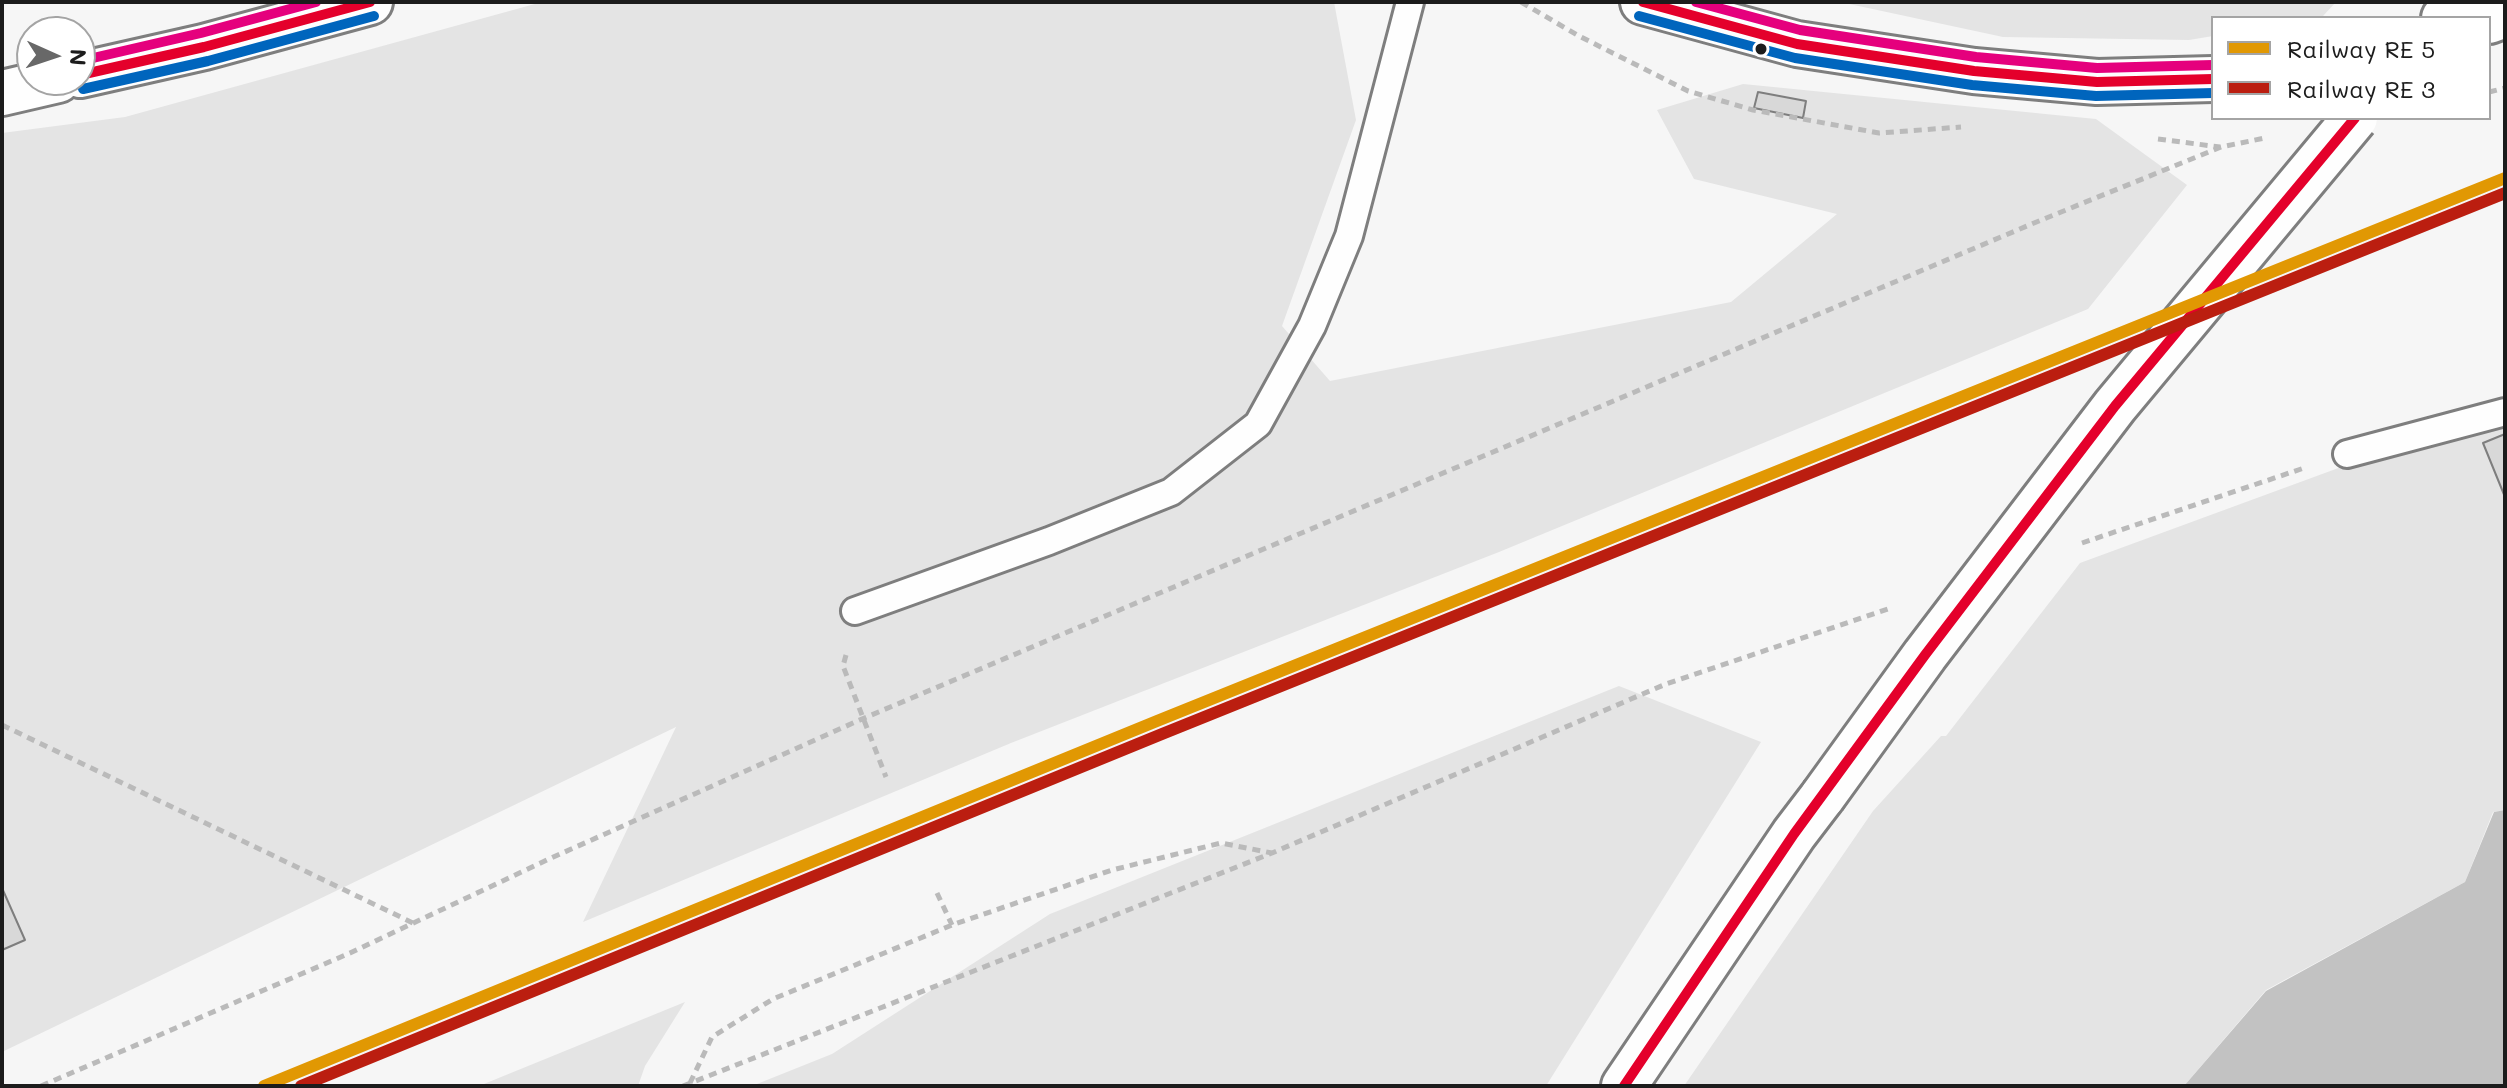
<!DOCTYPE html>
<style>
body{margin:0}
#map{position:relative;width:2507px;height:1088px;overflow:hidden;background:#f6f6f6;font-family:Mali,sans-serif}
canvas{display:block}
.frame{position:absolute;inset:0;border:4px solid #1c1c1c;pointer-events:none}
.legend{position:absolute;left:2211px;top:16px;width:280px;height:104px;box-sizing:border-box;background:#fff;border:2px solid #a4a4a4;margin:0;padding:10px 14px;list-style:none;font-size:24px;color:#1c1c1c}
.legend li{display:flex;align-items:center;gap:16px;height:40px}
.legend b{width:40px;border:2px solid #a4a4a4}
.north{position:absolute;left:16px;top:16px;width:80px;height:80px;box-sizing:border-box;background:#fff;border:2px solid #a4a4a4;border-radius:50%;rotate:93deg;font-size:22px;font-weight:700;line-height:32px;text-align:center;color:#1c1c1c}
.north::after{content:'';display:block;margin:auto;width:28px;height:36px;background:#686868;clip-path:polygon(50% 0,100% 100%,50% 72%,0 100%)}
</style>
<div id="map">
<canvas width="2507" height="1088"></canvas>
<div class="frame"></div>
<ul class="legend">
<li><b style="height:10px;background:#e19803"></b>Railway RE 5</li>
<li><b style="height:10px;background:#bb1e10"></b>Railway RE 3</li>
</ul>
<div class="north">N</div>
</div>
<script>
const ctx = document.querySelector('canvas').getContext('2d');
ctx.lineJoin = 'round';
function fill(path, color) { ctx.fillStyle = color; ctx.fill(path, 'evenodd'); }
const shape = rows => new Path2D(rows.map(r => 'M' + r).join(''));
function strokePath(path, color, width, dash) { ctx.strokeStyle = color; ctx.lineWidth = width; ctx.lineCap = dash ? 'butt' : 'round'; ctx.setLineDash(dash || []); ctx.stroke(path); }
fill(shape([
 [542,2,1334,2,1356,120,1282,326,1330,381,1731,302,1837,214,1694,179,1657,110,1743,84,2096,119,2187,185,2088,309,1499,552,1011,743,583,922,676,727,2,1052,2,133,125,117],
 [1840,2,2336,2,2323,16,2313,18,2213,18,2213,36,2189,40,2003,37],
 [2505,421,2505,810,2493,812,2465,882,2266,990,2184,1086,1684,1086,1873,811,1941,736,1946,736,2080,563,2382,452],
 [1619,686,1761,742,1546,1086,752,1086,832,1054,1050,914],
 [685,1002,645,1066,638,1086,479,1086]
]), '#e4e4e4');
fill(shape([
 [2505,810,2505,1086,2184,1086,2266,991,2465,882,2494,812]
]), '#c2c2c2');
const building = shape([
 [1758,92,1806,101,1803,118,1754,108,1758,92],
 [2505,434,2505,497,2483,443,2505,434],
 [2,888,25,940,2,950,2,888]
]);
fill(building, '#d8d8d8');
strokePath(building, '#7e7e7e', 2);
const service = shape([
 [2347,454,2505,412],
 [855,611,1049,541,1171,492,1258,424,1312,326,1349,236,1410,2]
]);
const tertiary = shape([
 [1643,2,1797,44,1974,71,2097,82,2213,79],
 [2489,21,2505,15],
 [80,75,204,47,370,2],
 [2,93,58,80]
]);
const primary = shape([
 [2444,18,2458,2],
 [1624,1086,1794,834,1823,796]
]);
strokePath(service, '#7e7e7e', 32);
strokePath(tertiary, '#7e7e7e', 50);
strokePath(primary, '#7e7e7e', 50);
strokePath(shape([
 [1521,2,1579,36,1688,91,1753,110,1879,133,1961,127],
 [2489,92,2505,88],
 [2158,139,2220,147],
 [2082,543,2304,468],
 [846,655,843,666,886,777],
 [2,725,413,923],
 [937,893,952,925],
 [690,1083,712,1037,773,999,952,925,1112,870,1221,843,1272,853],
 [41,1086,350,953,549,859,862,719,2034,223,2221,147,2265,138],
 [683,1086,1272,853,1666,684,1891,608]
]), '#bababa', 5, [8, 6]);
strokePath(service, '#fefefe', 26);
strokePath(tertiary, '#fefefe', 44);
strokePath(primary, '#fefefe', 44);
const primaryBridge = shape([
 [1823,796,1925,655,2115,406,2355,118]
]);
strokePath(primaryBridge, '#7e7e7e', 50, []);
strokePath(primaryBridge, '#fefefe', 44);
strokePath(shape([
 [1643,2,1797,44,1974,71,2097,82,2213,79],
 [80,75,204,47,370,2],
 [1624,1086,1794,834,1925,655,2115,406,2355,118]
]), '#e4002b', 10);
strokePath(shape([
 [1639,16,1795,58,1972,85,2096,96,2213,93],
 [83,89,208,61,374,16]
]), '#0065bd', 10);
strokePath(shape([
 [1696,2,1800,30,1976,57,2097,68,2213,65],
 [80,61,201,33,316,2]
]), '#e5007d', 10);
strokePath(shape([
 [264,1086,1157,721,2505,178]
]), '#e19803', 12);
strokePath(shape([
 [301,1086,1162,734,2505,193]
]), '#bb1e10', 12);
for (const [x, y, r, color] of [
 [1761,49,7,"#1c1c1c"]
]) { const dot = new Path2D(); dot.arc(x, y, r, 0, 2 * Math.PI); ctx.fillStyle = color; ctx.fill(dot); strokePath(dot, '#fff', 3); }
</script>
